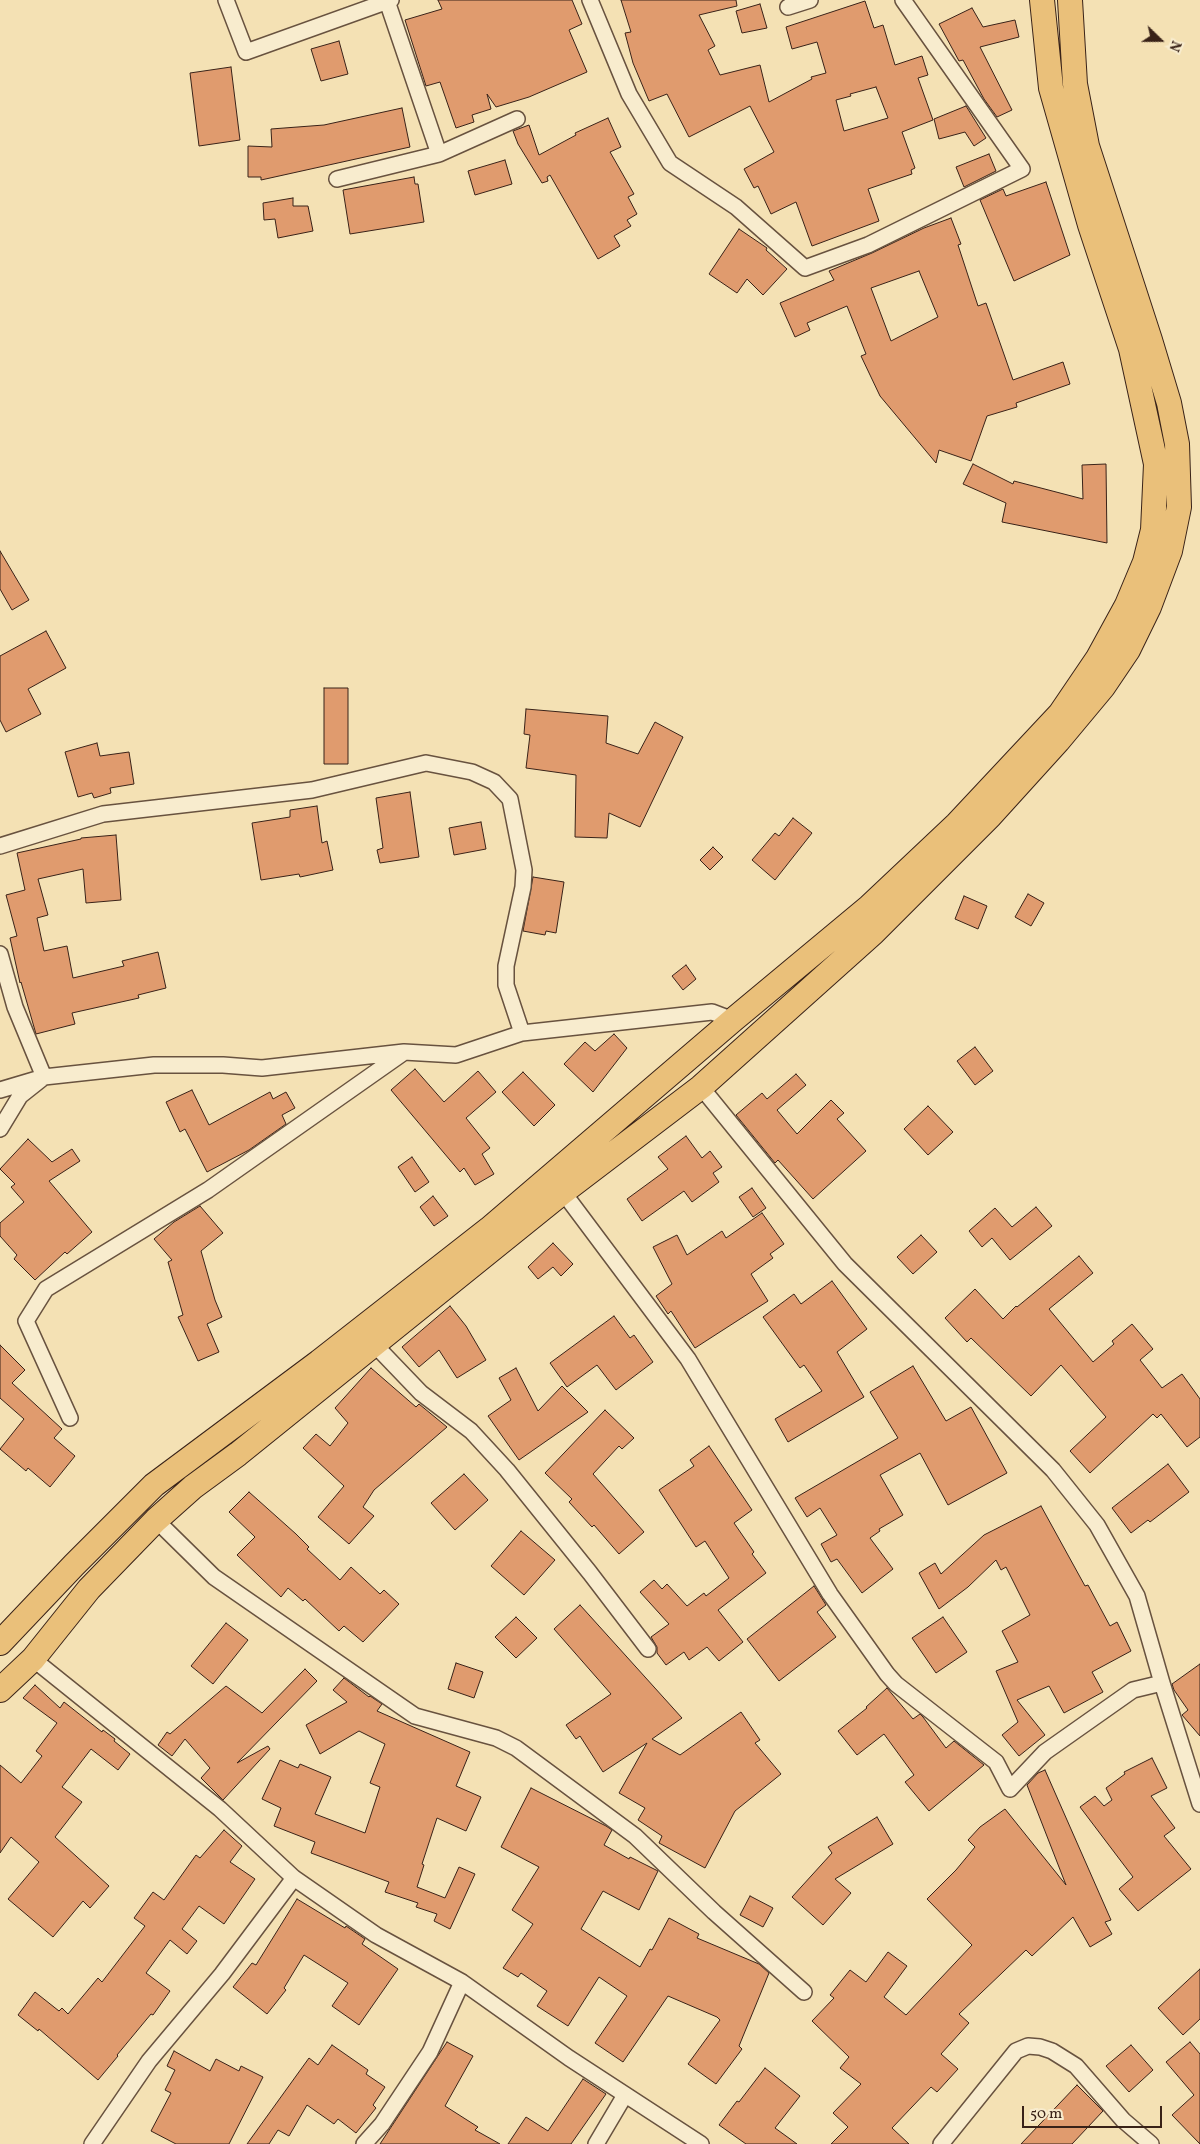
<!DOCTYPE html>
<style>
body{margin:0}
#map{position:relative;width:1200px;height:2144px;overflow:hidden;background:#f4e1b4;font-family:Vollkorn,serif}
canvas{display:block}
.north{position:absolute;left:1135px;top:15px;width:50px;height:50px;-webkit-text-stroke:4px #f8ecce;paint-order:stroke;rotate:112deg;font-size:14px;font-weight:700;line-height:20px;text-align:center;color:#392218}
.north::after{content:'';display:block;margin:auto;width:18px;height:22px;background:#392218;clip-path:polygon(50% 0,100% 100%,50% 72%,0 100%)}
.scale{position:absolute;left:1022px;top:2106px;width:140px;height:22px;box-sizing:border-box;border:2px solid #392218;border-top:0;padding-left:6px;font-size:15px;line-height:18px;white-space:nowrap;color:#392218;-webkit-text-stroke:4px #f8ecce;paint-order:stroke}
</style>
<div id="map">
<canvas width="1200" height="2144"></canvas>
<div class="north">N</div>
<div class="scale">50 m</div>
</div>
<script>
const ctx = document.querySelector('canvas').getContext('2d');
ctx.lineJoin = 'round';
function fill(path, color) { ctx.fillStyle = color; ctx.fill(path, 'evenodd'); }
const shape = rows => new Path2D(rows.map(r => 'M' + r).join(''));
function strokePath(path, color, width, dash) { ctx.strokeStyle = color; ctx.lineWidth = width; ctx.lineCap = dash ? 'butt' : 'round'; ctx.setLineDash(dash || []); ctx.stroke(path); }
const building = shape([
 [438,0,572,0,582,24,569,30,587,72,529,97,496,107,487,94,491,109,472,115,474,122,456,128,440,82,426,86,405,20,442,9,438,0],
 [621,0,736,0,737,6,699,15,715,46,708,50,720,75,760,65,769,102,812,79,811,77,826,73,817,42,792,49,786,27,865,1,874,28,883,25,895,65,922,56,928,75,918,78,933,120,902,132,915,168,911,170,912,174,868,189,879,221,812,246,796,202,771,214,758,186,754,188,744,169,774,152,750,106,689,137,667,94,649,101,633,63,625,33,631,32,621,0],
 [876,87,888,118,844,131,836,100,851,96,850,94,876,87],
 [760,4,767,28,742,33,736,11,760,4],
 [972,8,983,27,1015,20,1019,37,980,47,1012,110,997,117,984,99,963,60,959,61,939,24,972,8],
 [339,41,348,74,321,81,311,49,339,41],
 [231,67,240,140,199,146,190,73,231,67],
 [966,106,986,138,974,146,965,132,939,139,934,119,966,106],
 [402,108,410,147,261,180,261,177,248,177,248,146,272,147,271,129,324,125,402,108],
 [608,118,621,147,610,152,634,194,628,197,637,214,627,220,631,226,614,236,620,246,598,259,550,175,547,177,548,181,542,183,518,144,513,131,529,125,539,155,576,135,575,133,608,118],
 [989,154,996,171,964,187,956,167,989,154],
 [505,160,512,184,475,195,468,171,505,160],
 [414,177,415,184,418,184,424,222,350,234,343,190,414,177],
 [1046,182,1070,255,1014,281,980,200,1003,189,1006,196,1046,182],
 [293,198,293,206,308,206,313,231,278,238,275,219,264,220,263,203,293,198],
 [951,218,961,244,958,245,978,306,986,303,1013,380,1063,362,1070,384,1016,403,1017,407,987,416,971,461,939,450,936,463,880,396,861,356,866,354,847,306,807,323,810,330,795,337,780,303,834,280,829,271,872,253,924,228,951,218],
 [919,271,938,317,891,341,871,288,919,271],
 [739,229,767,248,766,250,787,269,763,295,747,279,737,293,709,274,739,229],
 [973,464,1013,484,1014,481,1083,499,1082,465,1106,464,1107,543,1002,522,1006,503,963,484,973,464],
 [0,551,29,600,12,610,0,589,0,551],
 [46,631,66,668,28,689,41,714,6,732,0,720,0,656,46,631],
 [324,688,348,688,348,764,324,764,324,688],
 [526,709,608,716,606,743,638,754,655,722,683,737,640,827,609,813,607,838,575,837,576,775,526,768,530,735,524,734,526,709],
 [97,743,100,756,129,752,134,784,110,788,111,793,94,798,92,793,78,797,65,752,97,743],
 [410,792,419,857,380,863,377,850,383,848,376,798,410,792],
 [317,806,322,843,327,841,333,870,300,877,299,874,261,880,252,823,290,817,290,810,317,806],
 [793,818,812,833,775,880,752,860,775,833,779,836,793,818],
 [481,822,486,849,454,855,449,828,481,822],
 [116,835,121,900,86,903,83,869,38,879,48,915,37,918,44,951,67,946,73,978,124,966,122,961,158,952,166,988,138,995,139,998,72,1013,75,1024,36,1034,21,982,20,983,10,938,17,936,6,895,25,890,17,853,81,839,81,838,116,835],
 [713,847,723,857,710,870,700,860,713,847],
 [533,877,564,882,556,933,546,931,545,935,523,931,533,877],
 [1028,894,1044,903,1031,926,1015,917,1028,894],
 [964,896,987,906,978,929,955,919,964,896],
 [686,965,696,979,683,990,672,976,686,965],
 [614,1034,627,1048,593,1092,564,1064,585,1042,595,1051,614,1034],
 [975,1047,993,1071,975,1085,957,1061,975,1047],
 [415,1069,444,1102,478,1071,496,1092,466,1118,490,1148,482,1154,494,1174,475,1185,464,1168,460,1172,391,1090,415,1069],
 [523,1072,555,1105,534,1126,502,1092,523,1072],
 [796,1074,806,1085,777,1110,797,1134,831,1100,844,1113,837,1119,866,1151,813,1199,778,1160,775,1163,736,1115,762,1093,767,1099,796,1074],
 [192,1090,209,1125,270,1092,273,1099,286,1092,295,1108,282,1115,286,1124,249,1150,207,1172,185,1129,180,1132,166,1102,192,1090],
 [928,1106,953,1132,928,1155,904,1129,928,1106],
 [686,1136,702,1158,710,1151,722,1167,713,1173,719,1182,692,1202,684,1191,642,1221,627,1199,668,1169,658,1157,686,1136],
 [28,1139,52,1162,72,1149,80,1161,49,1181,92,1232,67,1254,65,1252,35,1280,14,1259,17,1255,0,1236,0,1223,24,1202,11,1187,15,1184,0,1169,28,1139],
 [412,1157,429,1182,415,1192,398,1167,412,1157],
 [752,1188,766,1208,753,1217,739,1197,752,1188],
 [433,1196,448,1216,434,1226,420,1207,433,1196],
 [200,1206,223,1233,201,1251,215,1300,222,1317,207,1324,219,1352,198,1361,178,1317,183,1315,168,1262,172,1260,154,1239,174,1222,200,1206],
 [1036,1207,1052,1226,1010,1260,992,1238,982,1247,969,1231,995,1208,1012,1227,1036,1207],
 [762,1213,784,1244,770,1254,773,1258,751,1274,768,1301,695,1348,671,1311,668,1314,656,1296,672,1284,653,1247,677,1235,687,1255,722,1231,726,1238,762,1213],
 [921,1235,937,1252,913,1274,897,1257,921,1235],
 [553,1243,573,1264,561,1276,553,1267,538,1279,528,1267,553,1243],
 [1079,1256,1093,1273,1049,1309,1093,1362,1114,1344,1112,1341,1132,1324,1153,1349,1140,1360,1162,1388,1182,1374,1200,1399,1200,1437,1187,1447,1161,1414,1157,1418,1153,1414,1090,1473,1070,1451,1106,1417,1061,1365,1031,1396,971,1338,967,1342,945,1318,975,1289,1003,1319,1016,1306,1017,1307,1079,1256],
 [832,1281,867,1329,837,1352,864,1397,788,1442,775,1419,822,1391,804,1365,800,1368,763,1317,794,1294,801,1304,832,1281],
 [450,1306,466,1326,486,1360,457,1378,439,1350,419,1367,402,1347,450,1306],
 [614,1316,630,1338,634,1335,653,1362,616,1390,597,1365,567,1387,550,1363,614,1316],
 [0,1345,25,1370,12,1383,62,1429,54,1438,75,1456,50,1487,28,1468,26,1471,0,1449,24,1419,0,1398,0,1345],
 [913,1366,946,1421,971,1407,1007,1473,948,1505,920,1453,880,1475,903,1515,879,1529,880,1531,870,1538,893,1569,862,1593,837,1559,831,1562,821,1544,837,1535,820,1508,807,1517,795,1498,898,1438,870,1392,913,1366],
 [371,1368,416,1407,419,1404,447,1427,374,1490,363,1507,374,1516,349,1544,318,1517,344,1486,303,1448,316,1434,330,1446,348,1423,335,1408,371,1368],
 [516,1368,538,1411,562,1386,588,1412,519,1460,488,1416,511,1400,499,1378,516,1368],
 [605,1410,634,1438,622,1449,619,1446,593,1474,644,1532,619,1554,594,1525,592,1527,569,1502,572,1499,545,1473,605,1410],
 [709,1446,752,1510,734,1523,754,1552,752,1554,766,1573,718,1610,743,1642,719,1661,707,1647,689,1660,684,1652,666,1665,657,1653,657,1647,651,1637,669,1624,640,1592,654,1580,662,1589,667,1584,687,1606,704,1593,706,1596,729,1578,705,1541,696,1547,659,1490,694,1466,690,1460,709,1446],
 [1168,1464,1189,1492,1150,1522,1148,1520,1131,1533,1112,1508,1168,1464],
 [464,1474,488,1500,455,1530,431,1503,464,1474],
 [249,1492,296,1534,309,1547,307,1549,340,1580,351,1567,380,1594,384,1590,399,1604,363,1642,344,1626,339,1631,305,1599,303,1601,288,1588,281,1597,237,1555,255,1537,229,1512,249,1492],
 [1041,1506,1085,1586,1088,1585,1110,1626,1117,1622,1131,1651,1092,1672,1103,1692,1064,1713,1049,1686,1017,1700,1045,1735,1019,1756,1002,1735,1018,1722,996,1671,1018,1662,1002,1631,1030,1615,1006,1567,1001,1570,996,1560,968,1587,939,1609,919,1573,935,1563,941,1574,984,1535,1041,1506],
 [521,1531,555,1560,524,1595,491,1566,521,1531],
 [814,1586,826,1605,817,1612,836,1637,779,1681,747,1639,814,1586],
 [580,1605,682,1718,652,1739,680,1755,741,1712,760,1740,755,1743,781,1774,735,1811,705,1868,659,1843,662,1836,638,1820,645,1808,619,1793,647,1743,603,1772,580,1736,576,1739,566,1725,611,1694,554,1629,580,1605],
 [516,1617,537,1638,516,1658,495,1637,516,1617],
 [943,1617,967,1652,936,1673,912,1638,943,1617],
 [226,1623,248,1640,213,1684,191,1666,226,1623],
 [456,1663,483,1672,474,1698,448,1689,456,1663],
 [1200,1664,1200,1736,1182,1715,1188,1710,1174,1690,1172,1684,1200,1664],
 [305,1669,317,1681,237,1763,268,1746,270,1749,223,1800,201,1778,210,1768,185,1739,172,1756,158,1745,167,1732,170,1734,226,1686,262,1713,305,1669],
 [344,1678,369,1697,370,1696,382,1704,377,1711,470,1752,456,1786,481,1797,466,1831,437,1818,422,1864,424,1865,417,1887,445,1898,459,1867,475,1874,450,1929,434,1921,437,1914,416,1907,418,1903,385,1892,389,1882,311,1853,315,1842,274,1826,281,1808,262,1799,280,1760,298,1768,300,1764,331,1777,315,1814,365,1833,380,1787,370,1783,385,1744,359,1731,320,1754,306,1725,347,1702,333,1690,344,1678],
 [35,1685,60,1708,64,1702,102,1732,103,1730,115,1739,114,1741,130,1754,118,1770,91,1749,62,1787,82,1802,55,1837,109,1886,90,1908,83,1901,53,1937,8,1899,39,1862,11,1837,0,1853,0,1765,21,1783,42,1756,36,1751,57,1723,23,1698,35,1685],
 [887,1688,913,1719,920,1714,923,1717,946,1748,954,1741,984,1765,929,1811,905,1782,914,1775,884,1734,857,1755,838,1731,867,1708,866,1707,887,1688],
 [1152,1758,1167,1788,1151,1796,1175,1828,1164,1836,1191,1869,1138,1911,1119,1889,1133,1877,1080,1807,1095,1796,1104,1806,1112,1800,1106,1788,1125,1774,1124,1772,1152,1758],
 [1045,1770,1111,1920,1105,1922,1112,1934,1090,1947,1073,1917,1032,1956,1026,1950,959,2014,969,2023,941,2054,958,2069,937,2092,931,2087,892,2128,909,2144,831,2144,848,2127,833,2113,861,2084,840,2068,849,2057,812,2021,834,1998,830,1995,850,1970,866,1982,888,1952,907,1966,884,1997,906,2015,972,1945,927,1899,956,1870,975,1847,968,1840,980,1827,1005,1809,1066,1885,1027,1785,1038,1773,1045,1770],
 [531,1788,606,1826,612,1830,604,1845,629,1859,630,1857,658,1871,639,1910,603,1891,581,1929,640,1967,650,1949,652,1950,669,1918,699,1934,697,1938,759,1964,769,1973,739,2046,742,2049,716,2084,688,2064,720,2020,717,2017,668,1996,623,2062,595,2043,627,1996,599,1977,568,2026,537,2006,547,1991,521,1973,518,1977,503,1968,533,1924,512,1910,539,1867,501,1847,531,1788],
 [877,1817,893,1844,835,1879,851,1893,823,1925,792,1897,832,1853,828,1847,877,1817],
 [224,1830,242,1846,230,1862,255,1879,224,1924,199,1906,182,1929,197,1941,187,1954,170,1940,146,1973,170,1991,153,2015,151,2014,117,2055,118,2056,98,2080,39,2029,38,2031,18,2015,35,1992,59,2011,62,2008,68,2014,98,1978,102,1982,145,1926,134,1918,153,1892,164,1900,196,1855,200,1858,224,1830],
 [750,1896,773,1908,763,1927,740,1915,750,1896],
 [297,1899,345,1928,346,1926,365,1939,362,1944,398,1969,359,2025,332,2006,348,1983,304,1955,284,1988,286,1990,267,2014,233,1987,252,1963,256,1965,297,1899],
 [1200,1969,1200,2019,1183,2035,1158,2008,1200,1969],
 [447,2042,473,2056,445,2106,478,2127,475,2130,500,2144,380,2144,447,2042],
 [1190,2042,1200,2054,1200,2144,1172,2115,1194,2095,1166,2062,1190,2042],
 [332,2045,368,2070,366,2074,385,2087,373,2105,376,2108,356,2133,338,2119,334,2124,307,2105,289,2136,278,2130,269,2144,247,2144,309,2058,318,2065,332,2045],
 [1131,2045,1153,2070,1129,2092,1106,2066,1131,2045],
 [174,2051,210,2071,216,2059,239,2071,241,2066,263,2077,229,2144,176,2144,151,2131,171,2093,165,2090,175,2070,167,2066,174,2051],
 [765,2068,800,2096,775,2128,797,2144,746,2144,719,2125,737,2101,739,2102,765,2068],
 [583,2079,606,2094,571,2144,508,2144,526,2117,548,2131,583,2079],
 [1077,2085,1103,2111,1072,2144,1021,2144,1077,2085]
]);
fill(building, '#e09b6e');
strokePath(building, '#392218', 1);
const street = shape([
 [226,0,246,52,391,0],
 [590,0,629,94,670,163,736,207,805,268,868,245,1022,169,903,0],
 [788,7,810,0],
 [439,154,517,119],
 [337,179,439,154,387,1],
 [0,846,103,814,312,790,426,763,472,772,494,782,510,799,524,870,523,887,506,966,506,985,522,1033],
 [0,954,15,1007,44,1077,20,1096,0,1129],
 [701,1087,845,1264,1053,1470,1097,1525,1137,1596,1162,1683,1200,1804],
 [0,1090,44,1077,154,1065,223,1065,262,1068,404,1052,456,1055,522,1033,712,1012,733,1020],
 [563,1192,688,1359,830,1594,887,1674,896,1684,996,1762,1010,1789,1045,1752,1133,1690,1162,1683],
 [373,1343,421,1393,471,1431,507,1470,590,1573,648,1649],
 [70,1418,26,1321,46,1289,208,1190,403,1053],
 [156,1520,214,1577,415,1716,496,1738,516,1748,635,1836,714,1912,804,1992],
 [33,1659,220,1809,294,1878,376,1935,462,1982,569,2058,701,2144],
 [92,2144,149,2061,222,1974,294,1878],
 [364,2144,382,2124,430,2052,462,1982],
 [596,2144,625,2095],
 [941,2144,1016,2051,1028,2046,1040,2047,1052,2051,1076,2066,1123,2120,1151,2144]
]);
const primary = shape([
 [0,1643,74,1565,154,1485,319,1362,489,1229,733,1020,869,907,957,824,1060,714,1098,658,1127,605,1145,562,1153,530,1156,464,1131,349,1090,225,1051,88,1042,0],
 [0,1690,33,1659,89,1589,156,1520,193,1487,238,1454,563,1192,701,1087,873,933,990,816,1058,741,1103,687,1128,650,1149,607,1170,551,1179,507,1177,444,1169,403,1150,340,1087,146,1075,84,1070,0]
]);
strokePath(street, '#68523f', 18);
strokePath(primary, '#392218', 26);
strokePath(street, '#f8ecce', 15);
strokePath(primary, '#eac07a', 24);
</script>
